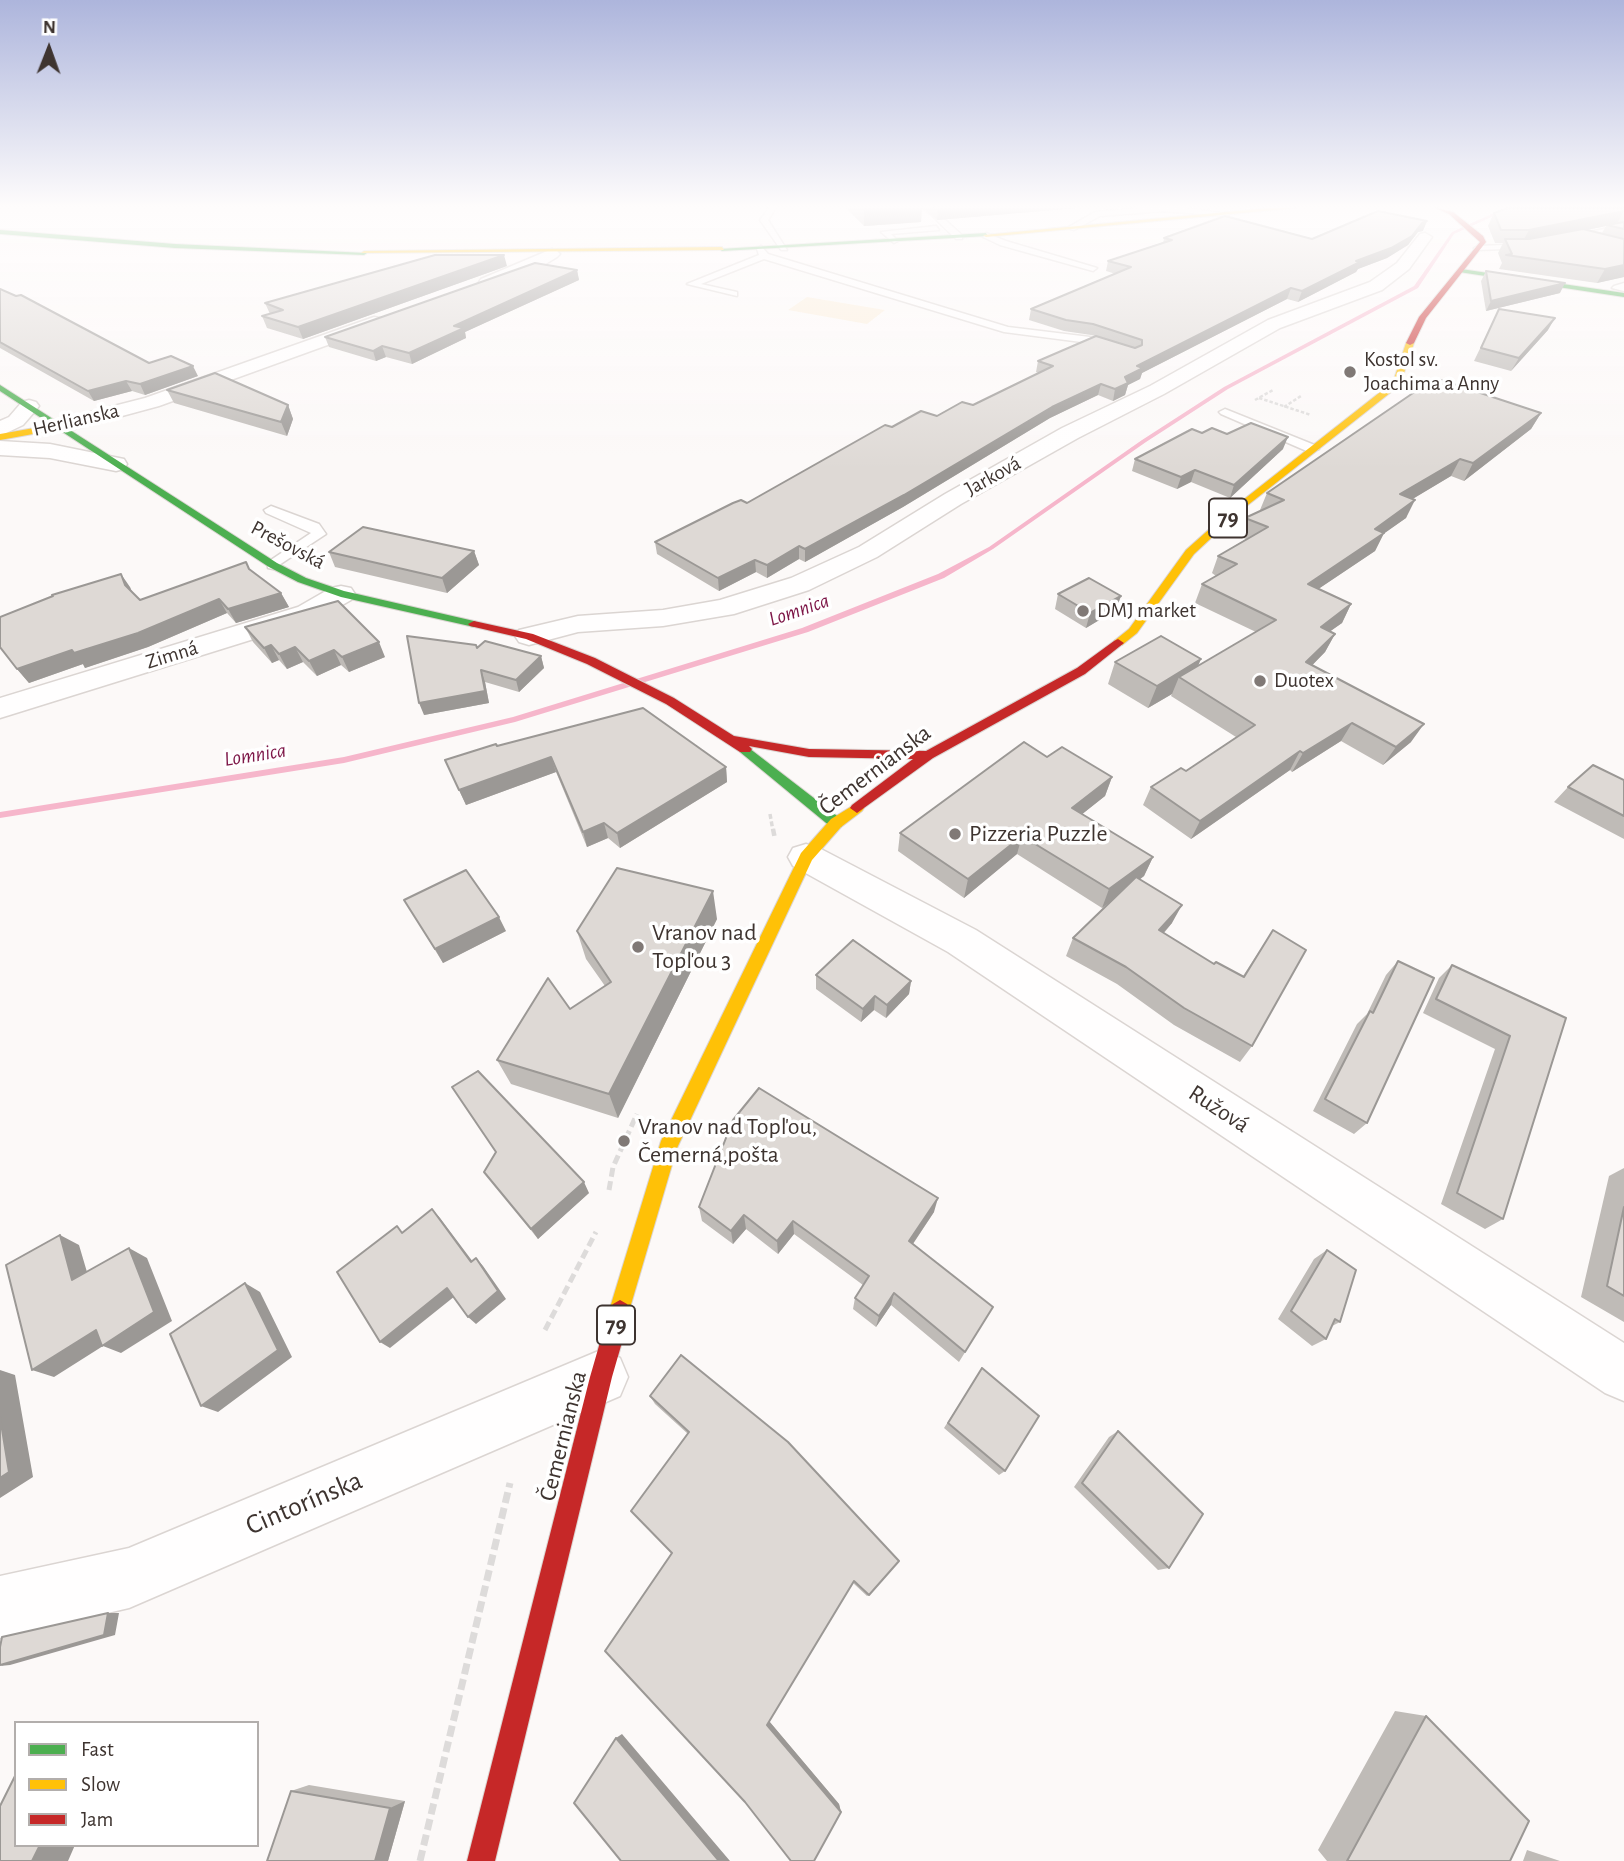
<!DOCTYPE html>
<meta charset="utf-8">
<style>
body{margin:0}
#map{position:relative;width:1624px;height:1861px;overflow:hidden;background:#fcf9f8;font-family:"Alegreya Sans",sans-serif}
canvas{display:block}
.legend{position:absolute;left:14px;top:1721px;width:245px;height:126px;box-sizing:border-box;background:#fff;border:2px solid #b2aeac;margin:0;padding:9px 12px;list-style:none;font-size:21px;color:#3e3430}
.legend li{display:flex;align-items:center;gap:14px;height:35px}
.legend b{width:35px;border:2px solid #b2aeac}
.north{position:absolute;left:14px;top:14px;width:70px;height:70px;-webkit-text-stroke:5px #fff;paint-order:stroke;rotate:1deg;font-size:19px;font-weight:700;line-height:28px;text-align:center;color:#3e3430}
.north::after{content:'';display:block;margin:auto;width:24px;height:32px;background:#3e3430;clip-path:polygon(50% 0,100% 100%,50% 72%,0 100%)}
</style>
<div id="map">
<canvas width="1624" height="1861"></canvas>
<ul class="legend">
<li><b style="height:9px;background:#4caf50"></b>Fast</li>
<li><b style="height:9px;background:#ffc107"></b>Slow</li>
<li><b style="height:9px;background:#c62828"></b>Jam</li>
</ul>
<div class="north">N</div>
</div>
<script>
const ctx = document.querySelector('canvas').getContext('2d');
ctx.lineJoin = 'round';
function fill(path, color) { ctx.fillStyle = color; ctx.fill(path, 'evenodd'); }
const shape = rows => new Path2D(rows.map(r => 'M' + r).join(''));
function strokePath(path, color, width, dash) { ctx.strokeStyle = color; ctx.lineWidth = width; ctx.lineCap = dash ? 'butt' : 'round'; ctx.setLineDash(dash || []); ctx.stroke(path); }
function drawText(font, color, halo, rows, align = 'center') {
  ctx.font = font + ' "Alegreya Sans",sans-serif'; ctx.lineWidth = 7; ctx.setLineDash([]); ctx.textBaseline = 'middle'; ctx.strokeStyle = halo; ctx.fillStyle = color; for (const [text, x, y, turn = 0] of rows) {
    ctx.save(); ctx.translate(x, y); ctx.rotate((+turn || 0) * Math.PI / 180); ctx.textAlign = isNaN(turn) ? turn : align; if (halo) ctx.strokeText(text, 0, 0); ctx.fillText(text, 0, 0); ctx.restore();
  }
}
fill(shape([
 [807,297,885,310,867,324,788,310]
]), '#fbedd8');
fill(shape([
 [1505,208,1511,208,1454,234,1418,288,1228,389,1146,442,993,549,944,578,808,632,515,722,344,763,0,818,0,812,344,757,513,717,802,628,938,574,989,547,1142,440,1224,387,1414,286,1452,232,1505,208]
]), '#f6b6cb');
const lane = shape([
 [769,208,776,208,768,220,787,250,781,250,760,220,769,208],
 [924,208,932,208,962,235,962,239,956,239,924,208],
 [1141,208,1185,208,1230,214,1226,216,1164,211,1100,216,1074,230,1067,228,1095,212,1141,208],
 [936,226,939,230,891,234,898,241,894,243,881,232,936,226],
 [1618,226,1624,227,1624,231,1570,239,1566,237,1618,226],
 [986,233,1006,241,1097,268,1093,271,1000,245,983,237,986,233],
 [1529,244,1532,248,1478,250,1474,248,1478,246,1529,244],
 [761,246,768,254,1008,327,1090,337,1117,347,1112,350,1089,343,1004,332,764,259,701,284,737,292,737,296,687,284,759,255,757,249,761,246],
 [1624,283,1624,291,1612,288,1614,286,1624,283],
 [1225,409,1317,446,1319,449,1309,452,1221,414,1219,412,1225,409],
 [271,506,319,524,326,534,273,569,268,568,268,562,311,533,266,513,264,510,271,506]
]);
const street = shape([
 [1425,233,1432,237,1409,269,1382,290,1280,328,1164,394,1078,438,961,504,877,557,809,590,734,614,663,626,578,632,529,645,519,642,515,636,519,630,578,616,663,610,720,600,791,578,859,547,945,494,1062,428,1150,386,1268,320,1370,282,1397,263,1420,234,1425,233],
 [552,249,557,251,560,254,557,257,539,268,487,287,479,282,481,279,552,249],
 [374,317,380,318,383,322,380,326,159,406,63,432,55,431,52,426,55,421,145,398,374,317],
 [29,400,36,402,39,406,36,410,23,425,0,436,0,421,9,417,22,402,29,400],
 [0,441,50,444,124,459,127,464,124,469,116,471,50,458,0,455,0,441],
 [341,586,351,588,355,594,351,600,318,619,0,718,0,698,298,607,331,588,341,586],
 [806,844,819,848,976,930,1624,1343,1624,1401,1605,1393,948,952,793,866,788,857,793,848,806,844],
 [601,1350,620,1358,628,1377,620,1396,129,1608,0,1638,0,1576,129,1548,601,1350]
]);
const fast = shape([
 [0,230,175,244,367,253,364,255,175,248,0,234,0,230],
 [986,233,988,236,722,251,719,249,986,233],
 [1461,269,1624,293,1624,297,1459,272,1461,269],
 [0,385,277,563,306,578,344,591,474,621,480,624,474,627,341,597,298,582,269,567,0,391,0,385],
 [745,745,841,819,843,823,841,827,831,827,740,752,740,746,745,745]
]);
const slow = shape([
 [1268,208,1295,208,986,237,983,235,1268,208],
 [722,247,724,250,361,253,364,251,722,247],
 [1410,341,1414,343,1400,385,1239,512,1194,554,1137,633,1122,645,1114,645,1114,641,1129,629,1186,550,1233,508,1393,382,1406,343,1410,341],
 [63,423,66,424,66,428,0,440,0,434,63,423],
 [857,803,864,808,862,811,841,827,812,860,677,1148,627,1318,620,1322,613,1318,609,1311,661,1141,801,853,831,819,857,803]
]);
const jam = shape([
 [1436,208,1453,212,1483,236,1486,242,1426,318,1414,343,1410,345,1406,343,1419,317,1480,242,1449,214,1436,208],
 [474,621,533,634,595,658,674,698,734,736,809,749,926,751,1077,668,1114,641,1118,639,1124,643,1085,674,933,758,857,813,850,808,852,805,913,759,809,757,749,746,752,749,750,752,740,752,666,704,587,664,526,639,470,626,468,624,474,621],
 [620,1300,627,1304,631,1311,612,1377,495,1861,467,1861,590,1377,609,1311,613,1304,620,1300]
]);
strokePath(lane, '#dbd5d2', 3);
strokePath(street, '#dbd5d2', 3);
strokePath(fast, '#dbd5d2', 2);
strokePath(slow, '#dbd5d2', 2);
strokePath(jam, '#dbd5d2', 2);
strokePath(shape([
 [1259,398,1311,415],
 [1255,400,1273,390],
 [1284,407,1301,396]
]), '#dddbda', 2.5, [3.5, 2]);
strokePath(shape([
 [770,814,773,831]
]), '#dddbda', 3.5, [5, 2.5]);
strokePath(shape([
 [773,829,775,839]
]), '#dddbda', 4.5, [7, 3.5]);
strokePath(shape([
 [609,1190,613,1167,637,1114],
 [545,1330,596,1232]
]), '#dddbda', 5, [9, 4.5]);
strokePath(shape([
 [420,1861,510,1483]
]), '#dddbda', 7, [11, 5]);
fill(lane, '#fffefe');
fill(street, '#fffefe');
fill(fast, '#4caf50');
fill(slow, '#ffc107');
fill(jam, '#c62828');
fill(shape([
 [846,208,922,208,921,222,864,226],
 [923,208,1077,208,937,220],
 [1624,208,1624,277,1597,283,1499,269,1502,263,1498,253,1503,243,1495,243,1488,226,1494,213],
 [1606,226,1602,233,1587,230],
 [1423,231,1418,232,1408,245,1387,258,1358,269,1356,272,1298,302,1287,299,1142,373,1140,379,1128,385,1125,395,1113,401,1098,395,1050,418,903,507,805,562,799,559,767,578,756,572,719,591,657,554,655,542,747,503,892,427,937,416,973,405,1039,373,1036,372,1038,361,1095,336,1091,335,1064,331,1029,320,1031,309,1116,274,1106,271,1108,261,1163,243,1164,238,1312,239],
 [507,266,303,339,267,328,262,316,270,314,265,303],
 [577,270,579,280,465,332,466,338,412,364,386,357,376,361,329,347,325,337],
 [1486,271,1560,293,1486,311,1481,281],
 [0,289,149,363,198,376,145,395,132,391,94,401,0,348],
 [1499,309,1548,330,1511,371,1474,361],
 [167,390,288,405,293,419,287,436,174,403],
 [1541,413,1531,429,1464,481,1451,476,1412,499,1406,518,1384,533,1375,551,1318,589,1351,604,1342,623,1330,631,1335,634,1325,652,1312,665,1411,742,1383,765,1341,741,1292,772,1290,770,1191,839,1143,805,1151,787,1186,771,1236,737,1171,696,1172,694,1148,708,1108,684,1115,662,1198,666,1256,632,1195,603,1202,584,1216,576,1212,573,1218,556,1246,539,1238,536,1245,518,1261,511,1260,510,1267,493],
 [1202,433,1227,434,1283,449,1230,498,1191,482,1177,489,1132,471,1135,459],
 [474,551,479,565,447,593,335,567,329,552],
 [251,571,281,593,289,607,236,623,227,613,148,647,85,668,83,664,29,683,17,669,130,587,131,591,140,600],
 [1058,594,1116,610,1086,628,1055,609],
 [245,627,385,657,349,672,341,665,317,676,303,662,287,669,279,660,272,663,253,642],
 [477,647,541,656,544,668,519,692,485,682,489,703,424,715],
 [497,746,726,767,727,782,620,848,608,838,587,847,556,772,466,805,445,760],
 [1047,757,1112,777,1105,796,1082,814,1153,857,1144,876,1139,880,1172,923,1164,933,1214,964,1243,976,1273,930,1252,1046,1240,1062,1174,1025,1117,984,1066,956,1073,938,1113,899,1102,908,1017,854,964,898,898,851,900,833],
 [1624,780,1624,839,1554,802,1568,787],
 [404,900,506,931,443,963],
 [717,919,618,1118,511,1084,497,1060,605,986,586,959,577,931],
 [1398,961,1367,1123,1354,1134,1313,1111,1357,1024,1367,1014,1386,975],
 [1452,965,1566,1018,1503,1219,1485,1229,1441,1204,1495,1049,1423,1013,1439,978],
 [816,975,911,981,909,994,886,1018,874,1010,861,1022,816,989],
 [1624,1168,1624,1322,1581,1297,1609,1176],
 [484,1172,589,1193,538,1239],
 [699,1207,934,1212,913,1244,993,1307,959,1362,891,1305,876,1327,853,1309,855,1298,863,1285,794,1234,778,1254,746,1229,733,1244,702,1221],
 [1327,1250,1340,1322,1332,1326,1326,1339,1312,1346,1278,1319,1314,1259],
 [982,1368,1005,1471,999,1475,944,1428],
 [650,1396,869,1595,867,1596,853,1583,769,1721,839,1804,841,1812,814,1861,672,1553,688,1434,655,1404],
 [1118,1431,1169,1568,1158,1570,1074,1487,1109,1437],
 [1395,1711,1426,1716,1510,1861,1327,1861,1318,1850],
 [309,1785,405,1801,388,1861,291,1791],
 [1527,1850,1560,1861,1523,1861]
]), '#bfbbb7');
fill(shape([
 [864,208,922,208,921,222,864,226],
 [938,208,1077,208,937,220],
 [1624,211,1617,223,1607,225,1606,226,1522,243,1529,230],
 [1427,221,1423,231,1418,232,1408,245,1387,258,1358,269,1356,272,1298,302,1302,291,1422,223],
 [504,255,507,266,303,339,298,327],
 [1624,265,1624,277,1597,283,1605,269],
 [577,270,579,280,465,332,466,338,412,364,409,353,454,326],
 [1565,283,1560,293,1486,311,1491,301],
 [1291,288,1287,299,1142,373,1140,379,1128,385,1125,395,1113,401,1115,389,1125,377,1137,366],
 [1555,318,1548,330,1511,371,1519,358],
 [382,346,386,357,376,361,373,351],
 [193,366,198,376,145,395,140,384],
 [126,381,132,391,94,401,88,391],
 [1101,384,1098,395,1050,418,903,507,805,562,805,549,1052,407],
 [288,405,293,419,287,436,281,422],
 [1541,413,1531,429,1464,481,1473,463],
 [1288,437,1283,449,1230,498,1234,485],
 [1460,459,1451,476,1391,512,1400,494],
 [1195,470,1191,482,1177,489,1181,477],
 [1415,500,1406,518,1382,535,1384,533,1375,551,1299,602,1308,584,1375,529],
 [799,546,799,559,767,578,767,565],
 [474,551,479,565,447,593,442,578],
 [755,560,756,572,719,591,718,578],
 [121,574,130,587,135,599,125,585],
 [281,593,289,607,236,623,228,609],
 [1121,596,1116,610,1086,628,1090,613],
 [219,599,227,613,148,647,85,668,83,664,29,683,17,669],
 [1351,604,1342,623,1311,645,1321,627],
 [1335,634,1325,652,1297,681,1306,662],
 [379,642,385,657,349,672,342,657],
 [271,645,279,660,272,663,264,648],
 [295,647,303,662,287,669,279,654],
 [334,650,341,665,317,676,309,661],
 [541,656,544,668,519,692,516,680],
 [1201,659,1192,681,1179,677,1172,694,1148,708,1157,686],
 [481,670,485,682,489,703,424,715,419,703],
 [1352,723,1341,741,1292,772,1303,753],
 [1424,724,1411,742,1383,765,1396,747],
 [1300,751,1290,770,1191,839,1200,821],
 [551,757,556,772,466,805,459,790],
 [726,767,727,782,620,848,617,833],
 [1112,777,1105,796,1066,827,1072,808],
 [604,823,608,838,587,847,583,832],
 [1022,836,1017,854,964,898,968,879],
 [1153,857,1144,876,1102,908,1109,889],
 [713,891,717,919,618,1118,609,1094],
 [1182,905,1172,923,1150,948,1159,930],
 [499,917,506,931,443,963,435,949],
 [911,981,909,994,886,1018,887,1005],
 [875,996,874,1010,861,1022,863,1009],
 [584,1182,589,1193,538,1239,531,1229],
 [938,1198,934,1212,906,1254,909,1241],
 [432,1209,440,1218,479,1270,471,1262],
 [744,1215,746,1229,733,1244,731,1231],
 [793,1221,794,1234,778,1254,777,1241],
 [60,1235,79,1245,92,1289,72,1280],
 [129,1248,147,1258,172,1321,121,1353,103,1346,54,1377,32,1370],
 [476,1258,483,1266,506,1299,476,1324,468,1317],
 [245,1283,260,1292,292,1357,218,1412,201,1406],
 [447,1288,455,1296,390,1348,380,1342],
 [894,1293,891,1305,876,1327,879,1316],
 [0,1370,15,1375,33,1477,0,1498],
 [108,1613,119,1613,115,1635,10,1665,0,1666],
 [769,1721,839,1804,841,1812,767,1725],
 [622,1734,730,1861,719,1861,616,1738],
 [405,1801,388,1861,375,1861,390,1808],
 [40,1845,75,1845,68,1861,32,1861]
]), '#9b9895');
const building = shape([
 [1508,208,1624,208,1624,211,1529,230,1501,230,1494,213,1508,208],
 [1378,211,1427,221,1422,223,1412,236,1391,248,1356,261,1360,262,1302,291,1291,288,1137,366,1143,368,1125,377,1128,383,1115,389,1101,384,1052,407,904,495,805,549,799,546,767,565,755,560,718,578,655,542,733,503,741,500,747,503,885,425,892,427,921,411,937,416,962,402,973,405,1053,366,1038,361,1096,336,1135,348,1142,345,1142,340,1093,324,1066,320,1031,309,1131,267,1108,261,1172,240,1164,238,1225,216,1312,239,1378,211],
 [1624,222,1624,229,1607,225,1624,222],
 [1583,229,1624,239,1624,265,1605,269,1506,255,1512,254,1505,239,1529,239,1583,229],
 [435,255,504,255,298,327,262,316,283,310,265,303,435,255],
 [535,263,577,270,454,326,464,328,409,353,382,346,373,351,325,337,535,263],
 [1486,271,1565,283,1491,301,1486,271],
 [0,289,16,296,21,295,149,363,171,356,193,366,140,384,126,381,88,391,0,342,0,289],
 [1499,309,1555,318,1519,358,1481,348,1499,309],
 [215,373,288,405,281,422,167,390,215,373],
 [1435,378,1541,413,1473,463,1460,459,1400,494,1415,500,1375,529,1384,533,1308,584,1351,604,1321,627,1335,634,1306,662,1424,724,1396,747,1352,723,1303,753,1300,751,1200,821,1151,787,1181,768,1186,771,1255,725,1179,677,1276,620,1202,584,1237,564,1218,556,1268,527,1245,518,1284,500,1267,493,1435,378],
 [1251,423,1288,437,1234,485,1195,470,1181,477,1135,459,1192,429,1202,433,1212,428,1227,434,1251,423],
 [363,527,474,551,442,578,329,552,363,527],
 [246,562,249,569,281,593,228,609,219,599,138,633,74,653,72,650,17,669,0,647,0,617,53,596,52,595,121,574,125,585,140,600,246,562],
 [1089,578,1121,596,1090,613,1058,594,1089,578],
 [338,601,379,642,342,657,334,650,309,661,295,647,279,654,271,645,264,648,245,627,338,601],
 [407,636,476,645,477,648,485,641,541,656,516,680,481,670,485,691,419,703,407,636],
 [1161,636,1201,659,1157,686,1115,662,1161,636],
 [643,708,726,767,617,833,604,823,583,832,551,757,459,790,445,760,496,744,497,746,643,708],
 [1024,742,1047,757,1062,747,1112,777,1072,808,1153,857,1109,889,1022,836,968,879,900,833,1024,742],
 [1593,765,1624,780,1624,816,1568,787,1593,765],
 [617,868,713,891,609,1094,497,1060,548,978,570,1009,611,982,577,931,617,868],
 [466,870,499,917,435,949,404,900,466,870],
 [1136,877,1182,905,1159,930,1214,964,1216,962,1244,977,1273,930,1306,950,1252,1046,1184,1008,1126,967,1073,938,1136,877],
 [853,940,911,981,887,1005,875,996,863,1009,816,975,853,940],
 [1398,961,1434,978,1367,1123,1325,1099,1370,1011,1373,1013,1398,961],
 [1452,965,1566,1018,1503,1219,1457,1193,1510,1036,1436,999,1452,965],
 [478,1071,584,1182,531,1229,484,1172,496,1152,452,1087,478,1071],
 [759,1088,938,1198,909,1241,993,1307,965,1352,894,1293,879,1316,855,1298,869,1276,793,1221,777,1241,744,1215,731,1231,699,1207,733,1120,759,1088],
 [1624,1207,1624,1296,1607,1286,1624,1207],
 [432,1209,471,1262,476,1258,498,1291,468,1317,447,1288,380,1342,337,1272,397,1226,402,1233,432,1209],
 [60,1235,72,1280,129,1248,154,1312,102,1346,96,1330,32,1370,6,1265,60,1235],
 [1327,1250,1356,1270,1340,1322,1335,1319,1326,1339,1291,1311,1327,1250],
 [245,1283,278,1350,201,1406,170,1334,245,1283],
 [681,1355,788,1442,899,1561,869,1595,854,1581,767,1725,841,1812,814,1861,791,1861,745,1802,605,1651,672,1553,631,1511,689,1432,650,1396,681,1355],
 [982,1368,1039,1416,1005,1471,948,1423,982,1368],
 [0,1417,9,1472,0,1478,0,1417],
 [1118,1431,1203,1514,1169,1568,1082,1483,1118,1431],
 [108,1613,104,1635,0,1665,0,1647,2,1637,108,1613],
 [1426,1716,1529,1821,1510,1861,1347,1861,1426,1716],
 [616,1738,719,1861,621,1861,574,1803,616,1738],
 [16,1774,16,1845,40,1845,32,1861,0,1861,0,1806,16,1774],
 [291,1791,390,1808,375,1861,267,1861,291,1791]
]);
fill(building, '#ded9d5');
strokePath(building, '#9b9895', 2);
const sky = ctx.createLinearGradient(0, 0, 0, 469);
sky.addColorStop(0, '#adb5dc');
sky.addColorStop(0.44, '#fefcfc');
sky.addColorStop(1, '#fefcfc00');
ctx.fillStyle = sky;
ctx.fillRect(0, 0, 1624, 469);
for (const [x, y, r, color] of [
 [1350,372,7,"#807976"],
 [1083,611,7,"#807976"],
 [1260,681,7,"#807976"],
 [955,834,7,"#807976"],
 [638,947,7,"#807976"],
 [624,1141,7,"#807976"]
]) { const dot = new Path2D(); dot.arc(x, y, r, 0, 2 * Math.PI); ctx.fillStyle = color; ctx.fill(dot); strokePath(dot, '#fff', 2.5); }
drawText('21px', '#3e3430', '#fff', [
 ["Kostol sv.",1364,360],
 ["Joachima a Anny",1364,384],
 ["DMJ market",1097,611],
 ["Duotex",1274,681]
], 'left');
drawText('21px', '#3e3430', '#fff', [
 ["Herlianska",76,420,-13],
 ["Jarková",993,476,-29],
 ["Prešovská",288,545,28],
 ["Zimná",172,655,-17]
]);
drawText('italic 21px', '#7d1647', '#fff', [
 ["Lomnica",799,610,-19],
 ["Lomnica",255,755,-9]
]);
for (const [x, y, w] of [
 [1228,518,38],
 [616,1325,38]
]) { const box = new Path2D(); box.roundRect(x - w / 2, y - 19.5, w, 39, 5); ctx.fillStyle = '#fff'; ctx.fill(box); strokePath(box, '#3e3430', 2); }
drawText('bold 23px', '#3e3430', null, [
 ["79",1228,518],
 ["79",616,1325]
]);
drawText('24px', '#3e3430', '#fff', [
 ["Čemernianska",875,770,-37],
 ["Ružová",1219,1109,33],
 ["Čemernianska",563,1436,-76]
]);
drawText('24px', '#3e3430', '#fff', [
 ["Pizzeria Puzzle",969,834],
 ["Vranov nad",652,933],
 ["Topľou 3",652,961],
 ["Vranov nad Topľou,",638,1127],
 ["Čemerná,pošta",638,1155]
], 'left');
drawText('28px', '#3e3430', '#fff', [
 ["Cintorínska",304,1503,-23]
]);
</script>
